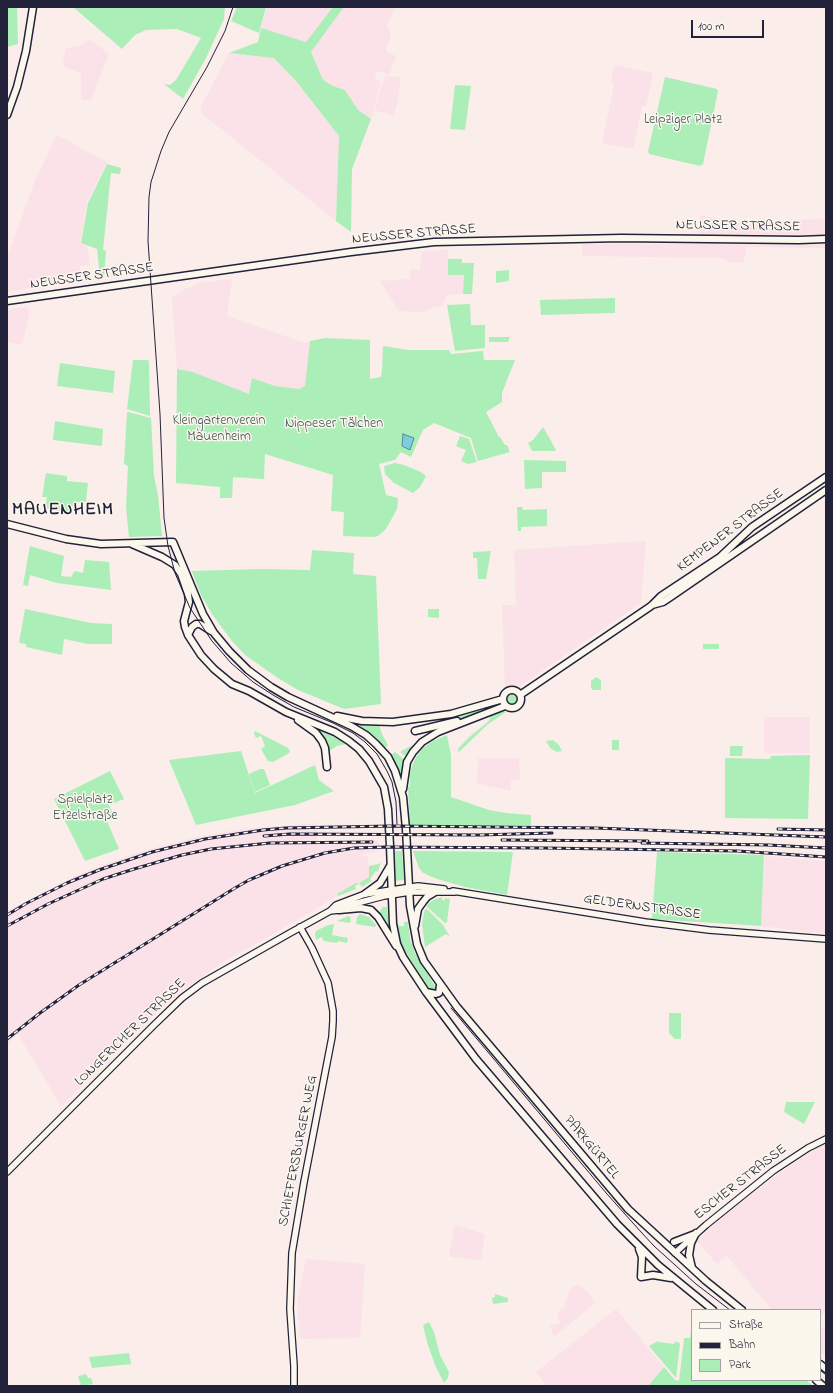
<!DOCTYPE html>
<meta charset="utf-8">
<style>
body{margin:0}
#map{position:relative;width:833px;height:1393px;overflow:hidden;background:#fbedea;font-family:"Indie Flower",sans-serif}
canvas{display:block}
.frame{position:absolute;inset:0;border:8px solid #22223b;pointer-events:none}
.legend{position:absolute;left:691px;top:1309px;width:130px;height:72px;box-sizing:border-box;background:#fbf7ec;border:1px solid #a4a2a5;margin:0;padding:5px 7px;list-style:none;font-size:12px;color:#22223b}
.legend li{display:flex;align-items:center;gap:8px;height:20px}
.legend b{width:20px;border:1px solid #a4a2a5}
.scale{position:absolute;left:691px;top:20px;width:73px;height:18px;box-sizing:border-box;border:2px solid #22223b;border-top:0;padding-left:5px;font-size:12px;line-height:14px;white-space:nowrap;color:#22223b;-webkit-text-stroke:3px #fbf7ec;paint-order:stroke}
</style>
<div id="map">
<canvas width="833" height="1393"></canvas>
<div class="frame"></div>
<ul class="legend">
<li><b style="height:5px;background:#fbf7ec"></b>Straße</li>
<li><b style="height:5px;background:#22223b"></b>Bahn</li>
<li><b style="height:11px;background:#aceeb8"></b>Park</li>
</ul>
<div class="scale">100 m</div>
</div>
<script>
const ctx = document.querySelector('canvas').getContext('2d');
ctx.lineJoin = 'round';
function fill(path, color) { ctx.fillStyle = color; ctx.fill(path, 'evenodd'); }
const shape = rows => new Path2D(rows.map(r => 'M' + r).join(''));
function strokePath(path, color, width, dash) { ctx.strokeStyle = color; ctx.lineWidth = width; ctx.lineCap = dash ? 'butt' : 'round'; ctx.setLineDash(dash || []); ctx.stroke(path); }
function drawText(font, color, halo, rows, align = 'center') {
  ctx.font = font + ' "Indie Flower",sans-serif'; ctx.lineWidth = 3; ctx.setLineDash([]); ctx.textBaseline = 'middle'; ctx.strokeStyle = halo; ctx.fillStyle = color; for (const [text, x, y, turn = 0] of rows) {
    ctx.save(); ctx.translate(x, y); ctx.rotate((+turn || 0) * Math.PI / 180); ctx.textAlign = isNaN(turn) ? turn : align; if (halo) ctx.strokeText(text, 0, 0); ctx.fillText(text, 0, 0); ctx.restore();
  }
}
fill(shape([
 [267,7,333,7,306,42,261,28],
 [344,7,395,7,387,26,391,35,385,51,396,56,389,75,377,71,374,78,381,82,371,118,363,115,358,110,345,90,333,86,323,80,311,52],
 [90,39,109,54,91,100,81,99,81,75,78,72,66,68,63,65,63,62,66,48,79,46],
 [229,53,274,58,296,81,339,136,336,221,201,113,201,107],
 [614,65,653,73,646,106,642,106,633,149,602,143,614,85,611,80],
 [385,76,401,77,398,100,394,116,374,110],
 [57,135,107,162,87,202,80,243,87,246,90,265,80,266,82,281,7,291,7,258,36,178],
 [700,215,748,225,789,220,826,219,826,248,746,247,744,262,729,262,723,258,582,256,582,244,698,244],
 [448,250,448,275,464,275,463,294,447,295,442,307,437,306,422,312,399,311,380,281,410,279,411,269,420,270,422,251],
 [232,279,227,316,305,343,310,341,305,387,299,389,275,386,252,378,249,394,193,372,177,369,172,298,184,289,197,285,198,283],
 [28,307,29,314,22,345,7,342,7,310],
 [646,541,641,603,520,686,511,685,505,688,502,605,516,605,514,550],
 [764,717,810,717,810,753,764,753],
 [478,758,519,758,520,780,511,780,511,791,477,783],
 [317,823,317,843,377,840,381,850,359,855,368,856,369,877,306,915,220,964,186,988,150,1019,61,1106,18,1034,7,1044,7,911,77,875,136,853,193,838,242,829],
 [765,856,826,861,826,934,761,926],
 [826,1144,826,1312,820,1316,820,1310,772,1310,727,1256,717,1264,697,1241,721,1218,778,1174,813,1150],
 [455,1225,485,1234,481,1260,451,1257,449,1253],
 [306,1259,365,1264,360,1338,300,1339,297,1304],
 [576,1285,580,1285,589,1294,593,1299,594,1304,554,1337,550,1326,560,1323,557,1313,564,1307,570,1289],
 [616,1309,664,1367,648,1386,546,1386,536,1372],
 [826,1325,826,1356,820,1352,820,1331]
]), '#fbe1e8');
fill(shape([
 [7,7,17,7,18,44,7,47],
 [73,7,225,7,224,19,206,58,183,99,164,84,170,85,176,80,201,38,177,29,146,30,135,35,122,49],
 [237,7,266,7,259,33,231,21],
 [333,7,344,7,311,52,323,80,333,86,345,90,358,110,371,119,352,169,351,232,336,221,339,136,296,81,274,58,229,53,258,42,261,28,306,42],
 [665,77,717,89,718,91,703,164,700,166,649,154,648,151],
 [455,85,471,86,465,130,450,129],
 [107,164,121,168,120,174,111,173,103,250,106,251,104,277,100,278,97,249,81,243,88,203],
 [448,259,462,259,462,263,474,263,472,294,463,294,464,275,448,275],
 [509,270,509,280,508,281,496,283,496,271],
 [615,298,615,313,541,315,540,300],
 [470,304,471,325,485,325,485,348,455,351,447,305],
 [489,337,510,337,508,342,489,342],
 [325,338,370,340,370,379,381,377,382,370,383,346,409,350,449,350,451,354,483,351,484,360,515,360,502,393,502,402,486,412,499,437,500,437,505,445,507,445,510,452,478,461,471,438,434,423,423,430,411,457,401,452,395,460,379,464,386,495,398,498,397,509,386,529,378,536,373,537,343,536,344,512,331,511,333,475,265,454,264,479,233,477,232,498,220,498,220,487,176,483,177,369,193,372,249,394,252,378,275,386,299,389,305,386,310,341],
 [133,360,148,360,149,362,150,416,127,409],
 [60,363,115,371,113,393,57,386],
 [128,412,151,418,154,476,158,495,162,536,129,537,126,507,128,466,124,464,127,413],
 [55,421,103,429,102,446,53,440],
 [543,427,550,439,556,450,555,451,532,451,528,443,533,440],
 [460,436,469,439,477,462,468,464,461,461,466,450,456,446],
 [524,460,566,461,566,472,542,472,542,488,525,489],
 [395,463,404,465,421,472,426,476,420,487,413,493,394,483,385,474,384,466],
 [46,473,67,476,67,481,88,483,86,502,73,502,72,513,45,508,47,497,42,497],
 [517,507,522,507,523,510,547,509,547,526,521,527,521,531,518,531],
 [30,546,64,556,61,576,71,577,75,571,83,573,85,560,109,562,111,590,57,583,30,575,28,586,23,585],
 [312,550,354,553,353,574,376,576,381,704,344,709,298,690,278,678,245,655,232,641,212,614,201,595,192,572,191,571,263,569,310,570],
 [491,551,486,579,478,579,477,558,473,558,473,552],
 [25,609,91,623,112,624,112,644,88,644,64,639,62,655,26,647,26,644,19,643],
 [428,609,439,609,439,618,428,617],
 [703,644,719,644,719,649,703,649],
 [596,677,601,680,601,690,593,690,591,688,591,681],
 '506 700a6 6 0 1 1 12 0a6 6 0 1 1-12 0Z',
 [494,703,495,708,481,714,462,719,439,722],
 [500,711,506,712,487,725,459,752,458,751,458,749,468,738,489,721,490,716],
 [356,723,379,725,382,734,388,745,385,748,372,734],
 [315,729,334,737,346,744,337,746,332,749,328,753],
 [255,731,288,748,290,751,289,753,273,762,268,761,261,749,265,746,261,736,256,738,254,734],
 [447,735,451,755,451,797,489,810,506,813,531,815,531,825,410,825,408,787,410,786,410,774,413,763,418,754,424,747,433,741],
 [553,740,559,745,562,751,557,752,550,748,546,741],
 [612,740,619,740,619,750,612,750],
 [417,743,407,757,401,753,401,751],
 [730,746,743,746,742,756,730,756],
 [241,751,255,793,315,765,319,780,334,791,295,805,196,825,169,760],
 [395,752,406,761,402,778,391,755],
 [810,755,808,819,725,818,725,758,770,759,771,756],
 [260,769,264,769,270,785,255,792,249,774],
 [110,771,124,799,109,805,115,818,107,821,119,849,85,861,54,799],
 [392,851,402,851,404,880,394,881],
 [413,851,513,852,507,895,465,887,437,879,423,873,419,868],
 [657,852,764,855,761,926,652,919],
 [381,862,378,872,376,871,370,879,372,881,362,887,359,883,369,877,369,866,379,864],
 [356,883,359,884,355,886,356,889,338,896,337,894],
 [442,897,442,900,445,900,445,898,450,899,447,922,445,923,426,906,433,900],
 [383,907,387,907,390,932,378,914],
 [426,908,443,925,450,937,446,934,425,947,422,924,424,912],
 [360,914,369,917,376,925,375,927,356,924,357,917],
 [348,916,351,918,350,923,337,921],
 [404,922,408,922,410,939,415,953,436,988,434,991,430,990,402,946,398,938,395,923,398,923,399,926,404,926],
 [334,924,332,935,348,938,347,943,338,941,337,943,324,941,321,937,316,940,315,934,316,931,328,925],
 [669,1013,681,1013,681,1039,675,1039,669,1033],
 [786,1102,815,1102,804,1124,784,1112],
 [495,1294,508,1298,508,1302,493,1304,492,1298,495,1297],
 [429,1322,434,1332,440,1355,449,1372,448,1378,444,1383,435,1365,427,1342,423,1325],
 [692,1327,692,1380,805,1380,814,1386,648,1386,664,1367,675,1380,679,1381,684,1338,690,1338],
 [658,1341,658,1342,674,1344,675,1342,678,1342,680,1344,676,1378,649,1346],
 [129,1353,131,1364,92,1368,89,1357],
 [86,1374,88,1378,91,1378,93,1384,81,1386,78,1376]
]), '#aceeb8');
const water = shape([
 [403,434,414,438,410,450,402,446,403,434]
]);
fill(water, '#7eccdc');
strokePath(water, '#59889c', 1);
const tertiary = shape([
 [453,891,645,922,709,930,826,939],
 [330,911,336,905,365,894,418,886,444,889],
 [7,1172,153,1026,182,998,202,983,290,933,330,911,339,910,342,907,384,896,410,892,455,892],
 [675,1253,706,1225,773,1171,808,1148,826,1139],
 [294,1386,294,1366,290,1309,292,1253,304,1182,332,1037,333,1021,333,1011,328,983,312,948,300,927]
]);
const secondary = shape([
 [7,115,17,87,26,51,33,7],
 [7,301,351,252,434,242,621,238,799,240,826,239],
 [7,524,66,539,101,544,173,542,203,614,214,633,229,651,248,670,271,687,288,697,351,726,366,735,376,744,388,757,395,771,403,797,406,829,410,906,417,944,424,961,457,1007,628,1209,706,1281,742,1310],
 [132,544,162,557,175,565,181,574,188,594,189,602,184,621,185,627,188,635,201,655,214,669,232,684,249,691,286,712,335,732,349,741,359,749,369,761,384,787,388,809,390,846,393,924,397,944,403,957,426,992,476,1059,617,1224,658,1265,713,1310],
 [652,605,663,602,672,596,826,490],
 [188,635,192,627,196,624,200,624,211,631],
 '503 699a9 9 0 1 1 18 0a9 9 0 1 1-18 0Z',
 [520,695,651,606,661,596,720,557,752,527,826,477],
 [337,716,362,721,393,722,451,714,503,699],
 [298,720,316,733,322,741,325,748,327,767],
 [415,731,457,721],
 [403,789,407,762,413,752,422,742,438,732,505,706],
 [365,894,380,883,390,866],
 [339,910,361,908,371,910,378,917,396,946],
 [415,926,418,909,423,902,427,897,437,891],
 [426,992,436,994,439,993,440,985],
 [674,1242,695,1234],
 [639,1249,642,1257,641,1277,653,1275,671,1278],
 [692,1268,689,1255,691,1243,696,1233],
 [820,1364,826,1369],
 [816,1380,823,1386]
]);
strokePath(tertiary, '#22223b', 8);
strokePath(secondary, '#22223b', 9);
strokePath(tertiary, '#fbf7ec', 5.5);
strokePath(secondary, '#fbf7ec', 6);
strokePath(shape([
 [233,7,225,31,207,67,169,132,161,151,151,182,149,197,148,241,160,414,164,518,168,546,175,573,190,608,212,641,231,663,253,682,273,695,294,707,333,723,353,733,365,742,377,754,387,771,392,782,396,802,397,824],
 [451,1008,607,1194,641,1232,654,1246,696,1284,730,1310],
 [820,1370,826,1375]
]), '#22223b', 1);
const rail = shape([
 [778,829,826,830],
 [264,836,290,834,479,835,552,833],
 [502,840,648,841],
 [642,843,768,845,826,848],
 [7,915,27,903,67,883,99,870,152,852,205,839,263,830,286,828,391,826,595,828,826,837],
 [7,926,48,904,103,879,134,869,182,855,211,849,270,843,372,842],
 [7,1039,40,1013,79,985,235,888,249,880,282,866,325,853,354,848,386,847,544,848,737,851,826,857]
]);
strokePath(rail, '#22223b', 3);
strokePath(rail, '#fbf7ec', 1.5, [4.5]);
drawText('14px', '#44555a', '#fbf7ec', [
 ["Leipziger Platz",683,121],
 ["Kleingartenverein",219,422],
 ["Mauenheim",219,438],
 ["Nippeser Tälchen",334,425],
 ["Spielplatz",85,801],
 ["Etzelstraße",85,817]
]);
drawText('14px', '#22223b', '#fbf7ec', [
 ["NEUSSER STRASSE",738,227,1],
 ["NEUSSER STRASSE",414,235,-5],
 ["NEUSSER STRASSE",92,277,-8],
 ["KEMPENER STRASSE",731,531,-37],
 ["GELDERNSTRASSE",642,908,8],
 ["LONGERICHER STRASSE",131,1033,-44],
 ["PARKGÜRTEL",591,1148,50],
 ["SCHIEFERSBURGER WEG",299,1151,-79],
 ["ESCHER STRASSE",741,1183,-38]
]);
ctx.letterSpacing = '1px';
drawText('bold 18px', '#22223b', '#fbf7ec', [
 ["MAUENHEIM",63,511]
]);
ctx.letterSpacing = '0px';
</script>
